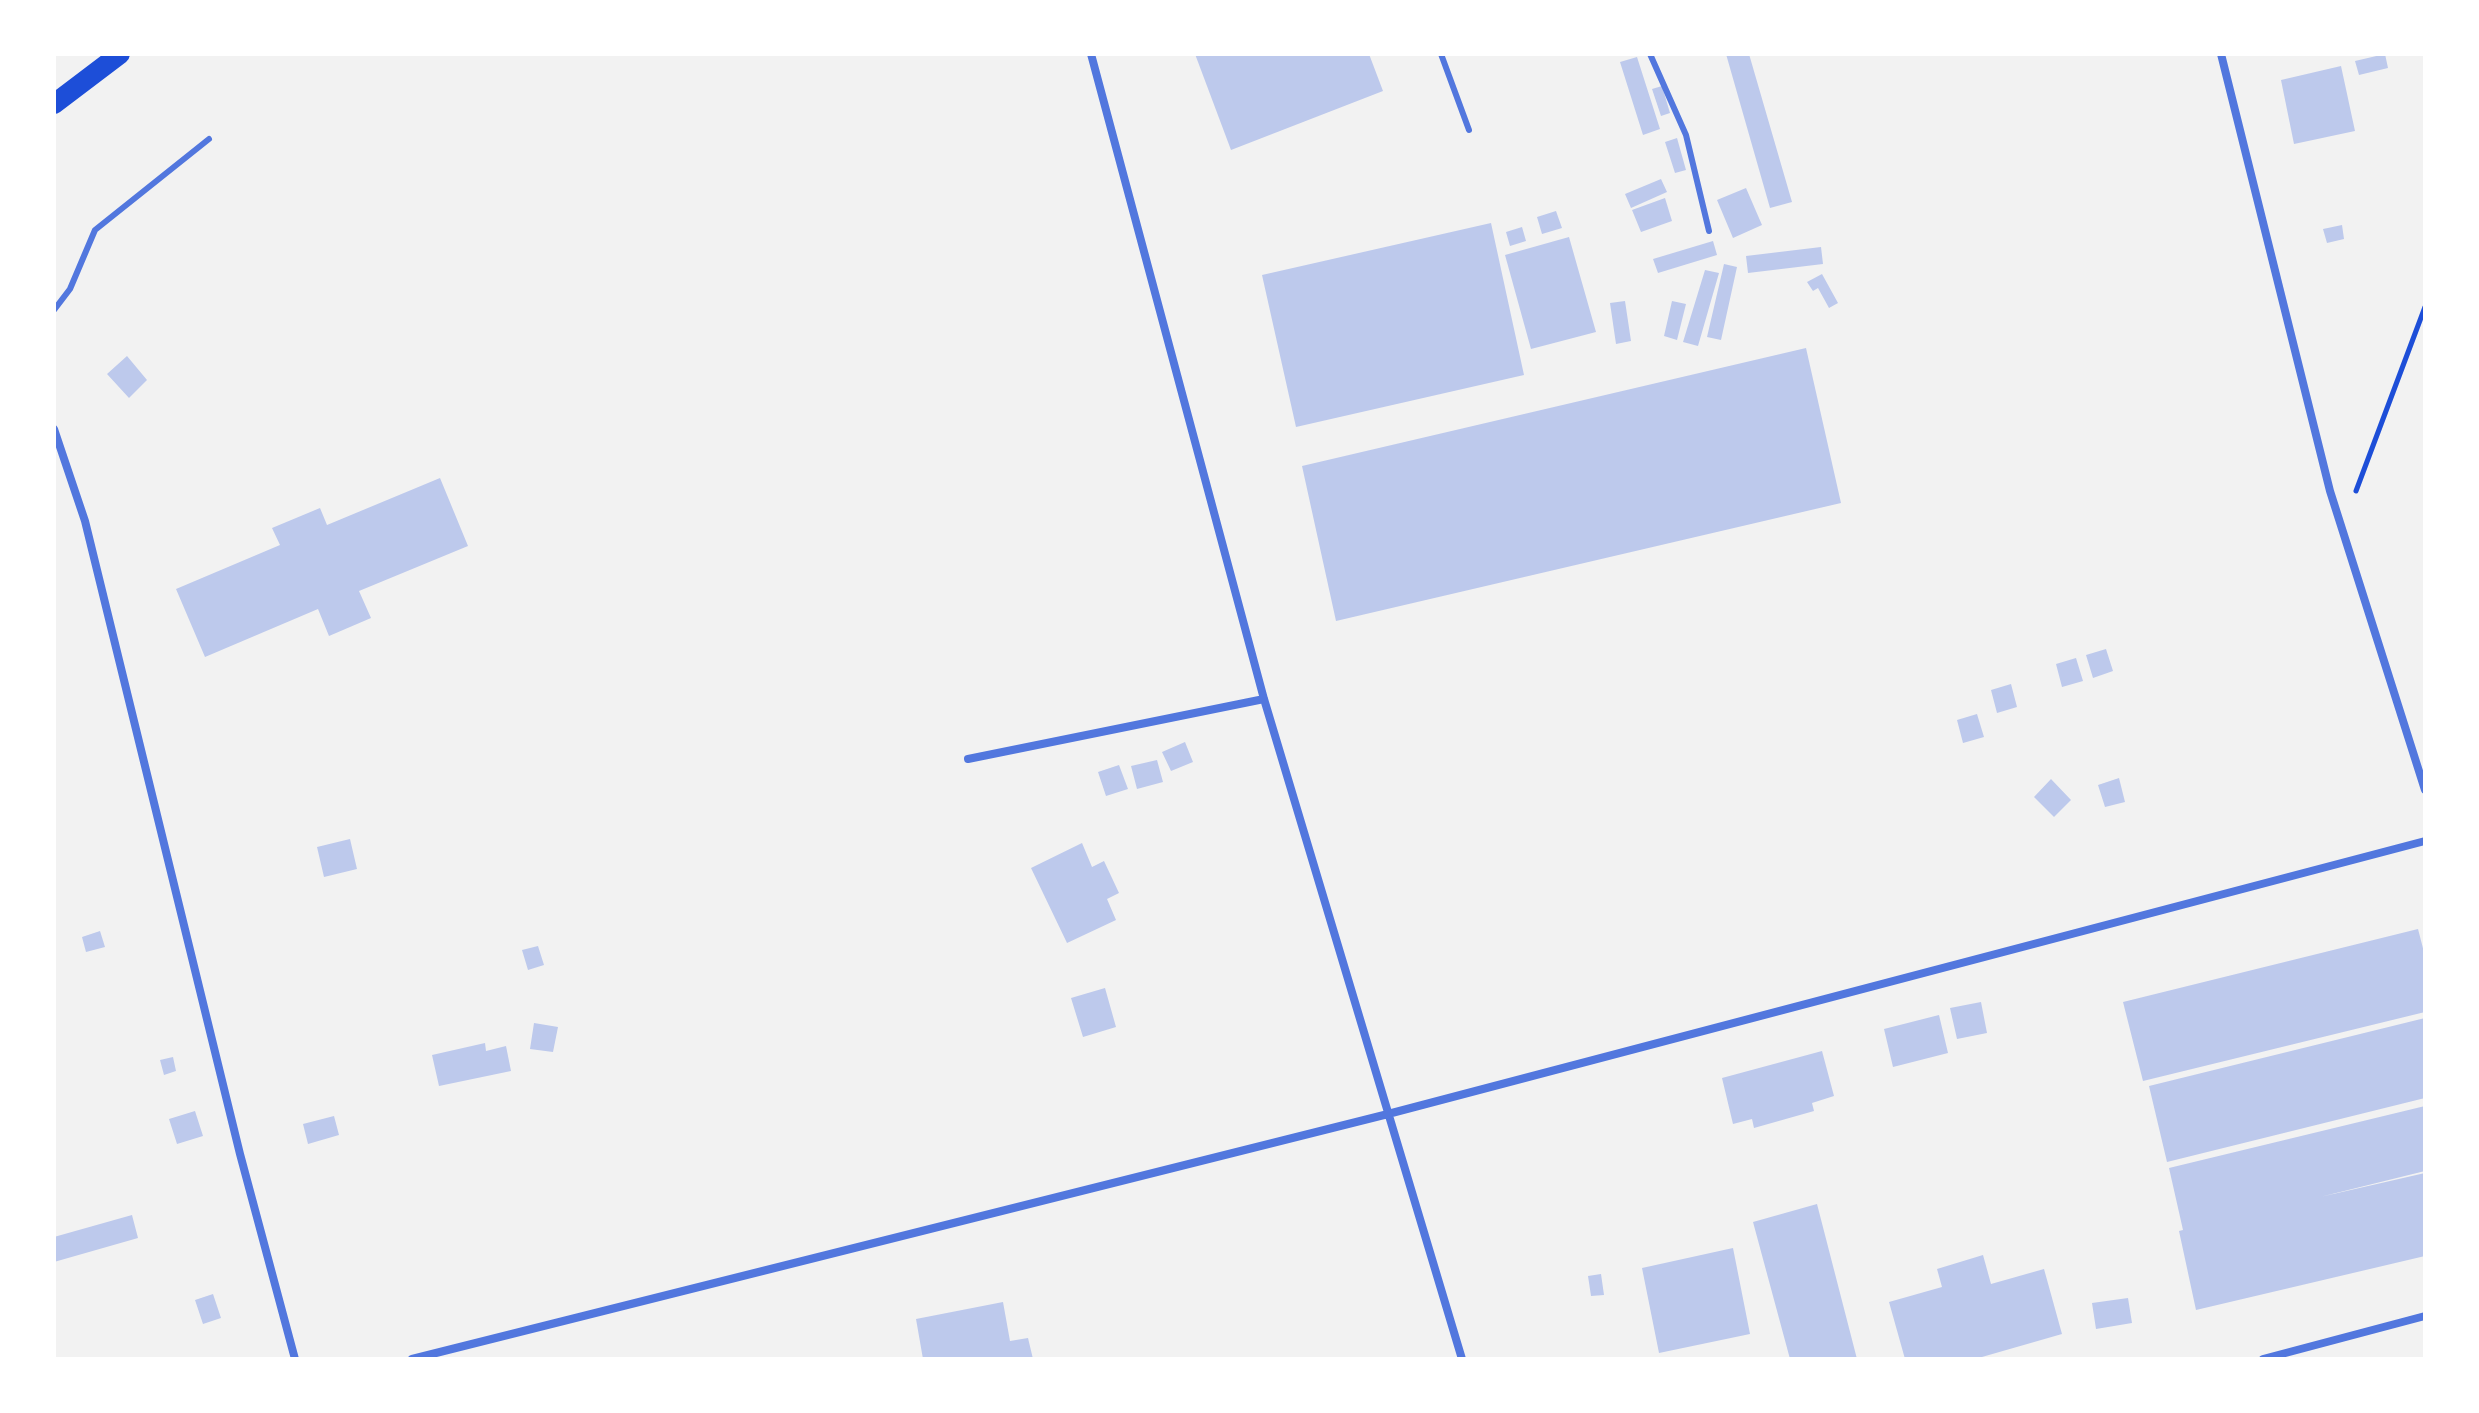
<!DOCTYPE html>
<style>
body{margin:0}
#map{position:relative;width:2479px;height:1413px;overflow:hidden;background:#f2f2f2;font-family:"PT Sans Narrow",sans-serif}
canvas{display:block}
.frame{position:absolute;inset:0;border:56px solid #fff;pointer-events:none}
</style>
<div id="map">
<canvas width="2479" height="1413"></canvas>
<div class="frame"></div>
</div>
<script>
const ctx = document.querySelector('canvas').getContext('2d');
ctx.lineJoin = 'round';
function fill(path, color) { ctx.fillStyle = color; ctx.fill(path, 'evenodd'); }
const shape = rows => new Path2D(rows.map(r => 'M' + r).join(''));
function strokePath(path, color, width, dash) { ctx.strokeStyle = color; ctx.lineWidth = width; ctx.lineCap = dash ? 'butt' : 'round'; ctx.setLineDash(dash || []); ctx.stroke(path); }
fill(shape([
 [1195,54,1369,54,1383,91,1231,150],
 [1726,54,1749,54,1792,202,1770,208],
 [2385,54,2388,68,2359,75,2355,61],
 [1637,57,1660,129,1643,135,1620,62],
 [2341,66,2355,131,2294,144,2281,80],
 [1662,86,1670,113,1661,116,1652,89],
 [1677,138,1686,170,1675,173,1665,142],
 [1661,179,1667,192,1631,208,1625,194],
 [1746,188,1762,225,1733,238,1717,200],
 [1665,198,1672,221,1641,232,1632,210],
 [1556,211,1562,228,1542,234,1537,217],
 [1491,223,1524,375,1296,427,1262,275],
 [2342,225,2344,239,2327,243,2323,229],
 [1522,227,1526,241,1510,246,1506,232],
 [1569,237,1596,332,1531,349,1505,255],
 [1713,241,1717,255,1658,273,1653,259],
 [1821,247,1823,264,1748,273,1746,256],
 [1724,264,1737,267,1721,340,1707,337],
 [1705,270,1719,273,1698,346,1683,342],
 [1822,274,1838,303,1829,308,1818,288,1813,291,1807,282],
 [1625,301,1631,341,1616,344,1610,303],
 [1672,301,1686,304,1677,340,1664,336],
 [1806,348,1841,503,1336,621,1302,466],
 [127,356,147,380,129,398,107,374],
 [440,478,468,546,359,591,371,618,329,636,318,609,205,657,176,589,280,545,272,528,320,508,327,525],
 [2106,649,2113,671,2093,678,2086,655],
 [2076,658,2083,681,2062,687,2056,664],
 [2011,684,2017,707,1997,713,1991,690],
 [1977,714,1984,737,1963,743,1957,720],
 [1185,742,1193,762,1171,771,1162,752],
 [1157,760,1163,782,1137,789,1131,766],
 [1119,765,1128,789,1106,796,1098,772],
 [2119,778,2125,802,2105,807,2098,785],
 [2051,779,2071,800,2054,817,2034,797],
 [350,839,357,869,324,877,317,847],
 [1082,843,1092,867,1104,861,1119,893,1107,899,1116,920,1067,943,1031,868],
 [2418,929,2425,956,2425,1012,2143,1081,2123,1002],
 [100,931,105,947,86,952,82,937],
 [538,946,544,965,528,970,522,950],
 [1105,988,1116,1027,1083,1037,1071,998],
 [1981,1002,1987,1033,1957,1039,1950,1008],
 [1939,1015,1948,1053,1893,1067,1884,1029],
 [2425,1018,2425,1098,2167,1162,2149,1086],
 [534,1023,558,1027,553,1052,530,1049],
 [485,1043,486,1051,506,1046,511,1071,439,1086,432,1055],
 [1822,1051,1834,1096,1812,1103,1814,1111,1754,1128,1752,1119,1733,1124,1722,1078],
 [173,1057,176,1071,164,1075,160,1060],
 [2425,1106,2425,1171,2320,1197,2425,1173,2425,1256,2196,1310,2179,1231,2183,1230,2169,1168],
 [195,1111,203,1136,177,1144,169,1119],
 [334,1116,339,1135,308,1144,303,1124],
 [1817,1204,1857,1359,1790,1359,1753,1222],
 [132,1215,138,1238,54,1262,54,1237],
 [1733,1248,1750,1334,1659,1353,1642,1268],
 [1983,1255,1991,1284,2044,1269,2062,1334,1975,1359,1905,1359,1889,1302,1942,1287,1937,1269],
 [1601,1274,1604,1295,1591,1296,1588,1276],
 [213,1294,221,1318,203,1324,195,1300],
 [2128,1298,2132,1323,2096,1329,2092,1303],
 [1003,1302,1010,1341,1028,1338,1033,1359,923,1359,916,1319]
]), '#bdc9ec');
strokePath(shape([
 [2356,491,2425,307]
]), '#1d4ed8', 5);
strokePath(shape([
 [1441,54,1469,130],
 [1650,54,1686,135,1709,231],
 [54,310,70,289,95,230,209,139]
]), '#5277de', 6);
strokePath(shape([
 [1091,54,1264,699,1462,1359],
 [2221,54,2330,491,2425,790],
 [54,429,85,521,240,1154,295,1359],
 [968,759,1264,699],
 [412,1359,1388,1114,2425,841],
 [2263,1359,2425,1316]
]), '#5277de', 8);
strokePath(shape([
 [54,104,120,54]
]), '#1d4ed8', 20);
</script>
